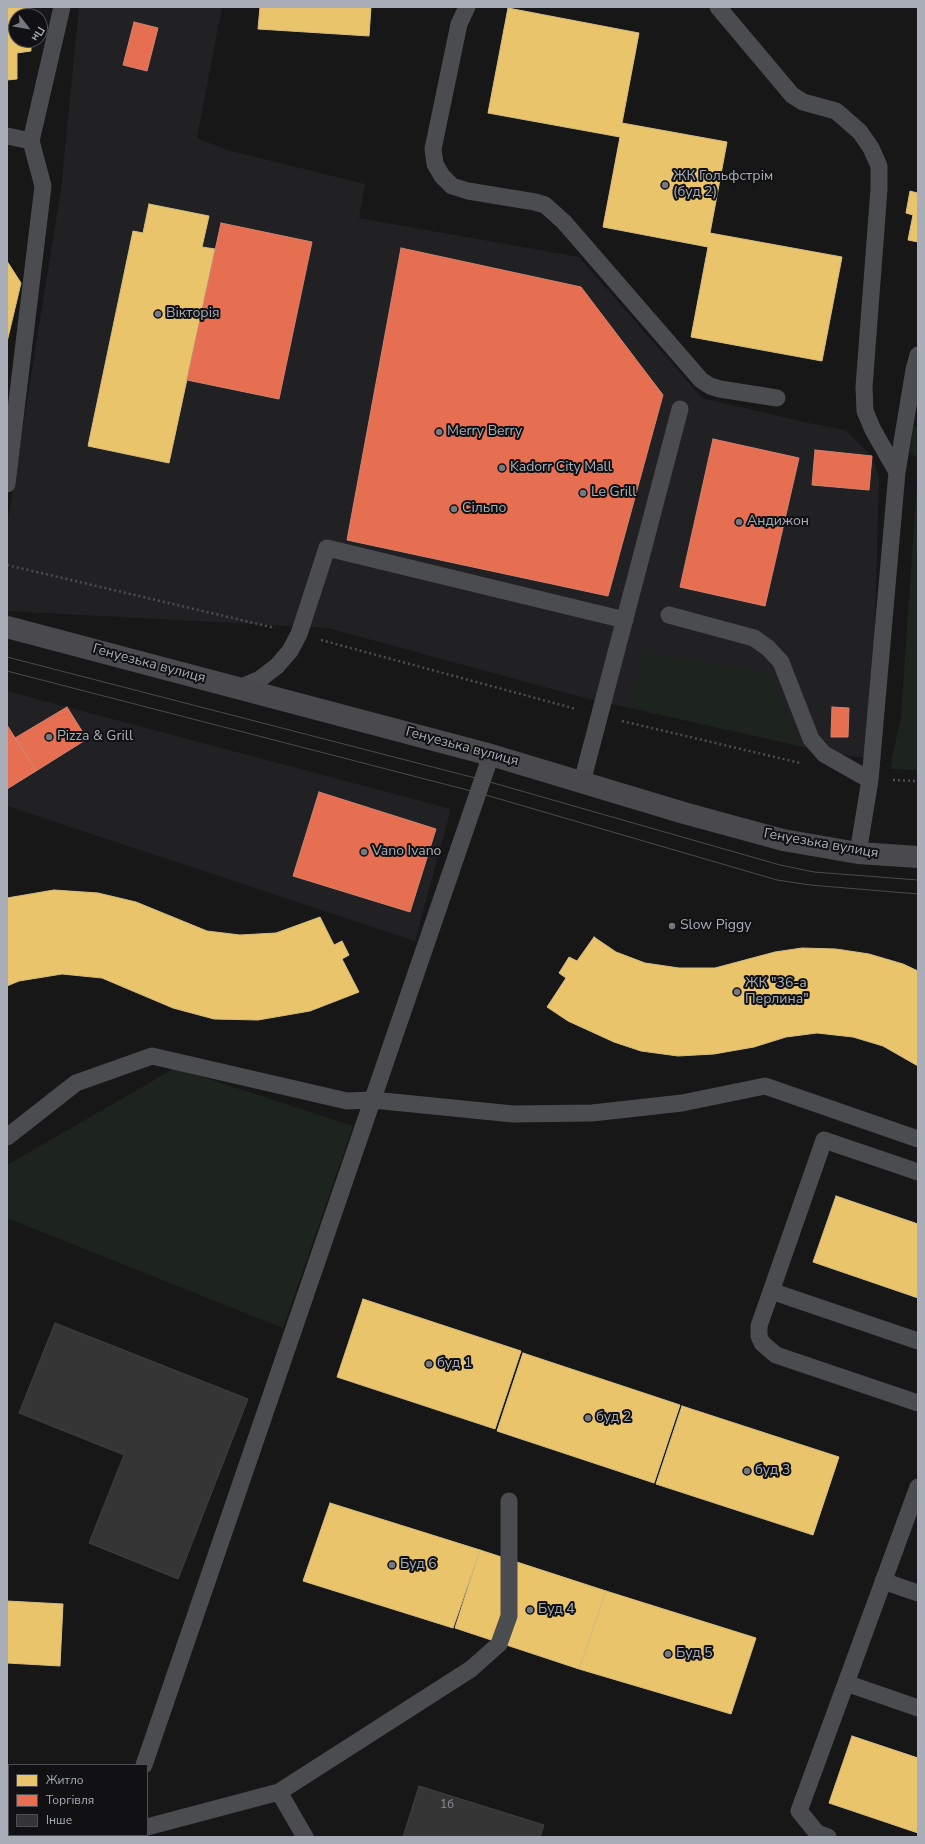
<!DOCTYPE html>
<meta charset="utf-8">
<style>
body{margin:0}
#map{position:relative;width:925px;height:1844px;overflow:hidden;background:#171717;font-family:"Nunito Sans",sans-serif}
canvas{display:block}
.frame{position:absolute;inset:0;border:8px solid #a8adb8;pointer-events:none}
.legend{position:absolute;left:8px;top:1764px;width:140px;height:72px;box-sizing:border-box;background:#111113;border:1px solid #4d4f55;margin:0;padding:5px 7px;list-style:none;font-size:12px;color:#a8adb8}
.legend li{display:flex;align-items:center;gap:8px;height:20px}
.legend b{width:20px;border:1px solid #4d4f55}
.north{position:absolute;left:8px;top:8px;width:40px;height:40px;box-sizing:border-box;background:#111113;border:1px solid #4d4f55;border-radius:50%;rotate:121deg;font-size:11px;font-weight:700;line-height:16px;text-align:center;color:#a8adb8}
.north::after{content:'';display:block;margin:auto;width:14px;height:18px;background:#757880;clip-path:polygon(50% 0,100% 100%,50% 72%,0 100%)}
</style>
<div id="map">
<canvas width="925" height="1844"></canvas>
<div class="frame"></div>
<ul class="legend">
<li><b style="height:11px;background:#e9c46a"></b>Житло</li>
<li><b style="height:11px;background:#e76f51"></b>Торгівля</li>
<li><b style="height:11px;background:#353536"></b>Інше</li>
</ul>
<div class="north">Пн</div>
</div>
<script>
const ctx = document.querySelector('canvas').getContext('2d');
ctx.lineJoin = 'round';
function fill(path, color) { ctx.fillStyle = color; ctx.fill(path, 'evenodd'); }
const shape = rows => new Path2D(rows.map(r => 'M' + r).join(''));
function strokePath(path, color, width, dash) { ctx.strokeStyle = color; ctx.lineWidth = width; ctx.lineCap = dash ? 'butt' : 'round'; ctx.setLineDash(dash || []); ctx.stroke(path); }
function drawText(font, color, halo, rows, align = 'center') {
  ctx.font = font + ' "Nunito Sans",sans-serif'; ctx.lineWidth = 4; ctx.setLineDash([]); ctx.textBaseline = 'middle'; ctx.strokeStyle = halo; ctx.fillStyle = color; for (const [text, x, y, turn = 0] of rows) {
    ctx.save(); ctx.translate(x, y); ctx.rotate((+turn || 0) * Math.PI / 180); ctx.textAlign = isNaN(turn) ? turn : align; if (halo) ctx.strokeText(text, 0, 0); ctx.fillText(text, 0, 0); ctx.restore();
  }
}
fill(shape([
 [79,7,222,7,197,138,227,150,365,184,359,218,579,257,702,398,813,424,845,430,872,456,879,478,873,702,866,758,830,753,585,698,328,628,7,611,7,526,61,189],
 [7,691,451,809,415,941,7,806]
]), '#212123');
fill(shape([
 [913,427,918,427,918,457,910,454],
 [918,467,918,770,890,769,901,716],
 [643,652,770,673,799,746,632,707],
 [175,1068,353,1126,283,1328,7,1218,7,1165]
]), '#1d241e');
const homes = shape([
 [7,7,30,7,30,16,16,16,16,40,31,40,31,51,17,53,17,79,7,80,7,7],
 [260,7,371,7,369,36,258,29,260,7],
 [508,8,639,33,622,123,727,142,710,233,842,257,822,361,691,337,708,247,603,227,620,137,488,113,508,8],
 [918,188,918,242,908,240,913,215,906,213,910,191,917,193,918,188],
 [149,204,209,216,202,247,215,249,169,463,88,446,133,231,143,233,149,204],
 [7,261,21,283,7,342,7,261],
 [54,890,98,893,136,902,207,931,240,935,276,933,320,917,334,945,342,941,349,955,342,959,359,992,310,1011,258,1020,214,1019,173,1008,102,978,62,974,19,981,7,986,7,898,54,890],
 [594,937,616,952,645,963,679,968,715,968,775,952,802,948,836,949,869,954,903,964,918,971,918,1066,883,1046,853,1037,817,1033,786,1037,754,1047,714,1054,678,1056,641,1051,614,1042,568,1021,547,1007,566,978,559,973,569,957,577,961,594,937],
 [836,1196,918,1224,918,1298,813,1262,836,1196],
 [363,1299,521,1351,495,1429,337,1377,363,1299],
 [523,1353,680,1405,654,1483,497,1431,523,1353],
 [682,1406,839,1457,813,1535,656,1484,682,1406],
 [330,1503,480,1550,453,1628,303,1581,330,1503],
 [480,1550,606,1591,579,1669,455,1628,480,1550],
 [606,1591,756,1638,731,1714,579,1669,606,1591],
 [7,1601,63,1604,60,1666,7,1663,7,1601],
 [852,1736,918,1758,918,1833,829,1803,852,1736]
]);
fill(homes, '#e9c46a');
strokePath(homes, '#d6bd81', 1);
const shops = shape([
 [134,22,158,28,147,71,123,65,134,22],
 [221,223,312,242,279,399,187,380,221,223],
 [401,248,581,287,663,395,608,596,347,540,401,248],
 [713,439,799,458,765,606,680,587,713,439],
 [815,450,872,456,869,490,812,485,815,450],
 [67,707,87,739,36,771,15,738,67,707],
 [832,707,849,708,848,737,831,737,832,707],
 [7,725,36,771,7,789,7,725],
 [319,792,436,829,410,912,293,876,319,792]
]);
fill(shops, '#e76f51');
strokePath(shops, '#d48270', 1);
const building = shape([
 [55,1323,248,1399,178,1579,89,1543,124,1455,19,1413,55,1323],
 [419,1786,544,1825,540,1837,403,1837,419,1786]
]);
fill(building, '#353536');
strokePath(building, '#3f4043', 1);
strokePath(shape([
 [7,565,275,628],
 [321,640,576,709],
 [622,721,800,763],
 [893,780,918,781]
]), '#4d4e52', 2.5, [2, 3]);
strokePath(shape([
 [467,7,459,24,433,149,435,164,442,176,452,186,468,191,535,202,545,205,564,222,701,380,710,386,720,389,777,398],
 [718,7,792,95,803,102,836,111,860,132,871,148,879,166,879,189,864,387,865,411,873,430,897,472],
 [7,136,31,141],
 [7,484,43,186,31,141,62,7],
 [669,615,754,638,768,648,781,662,811,739,824,754,870,780],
 [239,688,260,679,277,666,290,651,299,634,327,548,625,620],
 [582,782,680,409],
 [858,853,870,780,897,472,914,370,918,355],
 [7,1137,76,1083,152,1056,347,1101,373,1100,513,1114,592,1113,682,1103,765,1086,918,1139],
 [918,1172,824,1140,759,1326,759,1336,762,1343,776,1355,918,1403],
 [771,1291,918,1341],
 [883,1581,918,1593],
 [846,1683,918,1708],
 [144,1765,491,755],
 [279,1792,305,1837],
 [147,1827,279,1792,471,1669,499,1644,509,1616,509,1501],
 [114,1837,115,1835],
 [828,1837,817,1833,799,1811,918,1487]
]), '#4b4c50', 17);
strokePath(shape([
 [7,627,491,755,684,813,783,840,858,853,918,857]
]), '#4a4a4e', 22);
strokePath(shape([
 [7,657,483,780,780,865,814,872,918,880],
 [7,671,479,793,777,880,810,885,918,894]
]), '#4b4c4f', 1);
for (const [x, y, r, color] of [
 [665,185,4,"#757880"],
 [158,314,4,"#757880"],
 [439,432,4,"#757880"],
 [502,468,4,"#757880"],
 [583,493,4,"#757880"],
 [454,509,4,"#757880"],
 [739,522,4,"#757880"],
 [49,737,4,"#757880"],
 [364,852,4,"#757880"],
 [672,926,4,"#757880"],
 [737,992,4,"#757880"],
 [429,1364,4,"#757880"],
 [588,1418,4,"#757880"],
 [747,1471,4,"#757880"],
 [392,1565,4,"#757880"],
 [530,1610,4,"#757880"],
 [668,1654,4,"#757880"]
]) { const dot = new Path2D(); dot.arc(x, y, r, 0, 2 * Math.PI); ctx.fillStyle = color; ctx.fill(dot); strokePath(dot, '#111113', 1.5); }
drawText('12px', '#8b8f98', null, [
 ["1б",447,1805]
]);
drawText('14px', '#a8adb8', '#111113', [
 ["ЖК Гольфстрім",673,177],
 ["(буд 2)",673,193],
 ["Вікторія",166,314],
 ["Merry Berry",447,432],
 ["Kadorr City Mall",510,468],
 ["Le Grill",591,493],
 ["Сільпо",462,509],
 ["Андижон",747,522],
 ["Pizza & Grill",57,737],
 ["Vano Ivano",372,852],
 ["Slow Piggy",680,926],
 ["ЖК \"36-а",745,984],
 ["Перлина\"",745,1000],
 ["буд 1",437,1364],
 ["буд 2",596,1418],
 ["буд 3",755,1471],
 ["Буд 6",400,1565],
 ["Буд 4",538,1610],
 ["Буд 5",676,1654]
], 'left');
drawText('14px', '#a8adb8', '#111113', [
 ["Генуезька вулиця",149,664,15],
 ["Генуезька вулиця",462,747,15],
 ["Генуезька вулиця",821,844,10]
]);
</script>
